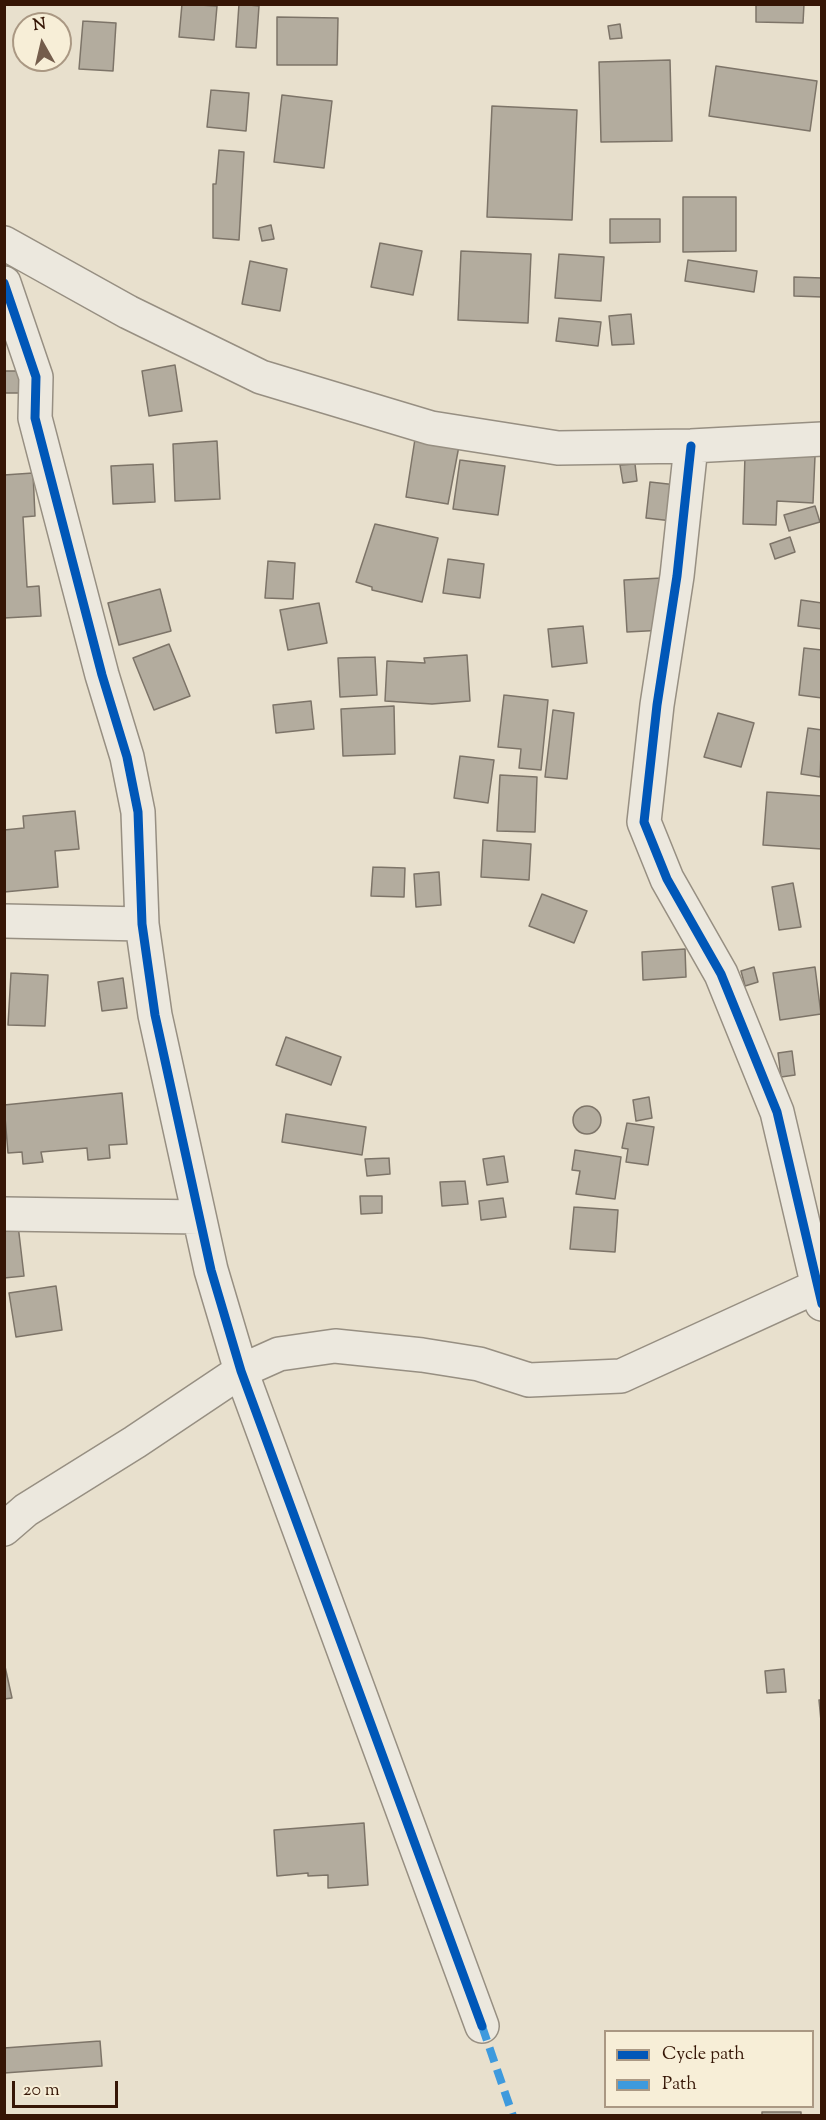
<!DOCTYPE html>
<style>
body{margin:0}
#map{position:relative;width:826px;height:2120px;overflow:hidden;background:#e8e0cd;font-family:"Sorts Mill Goudy",serif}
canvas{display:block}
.frame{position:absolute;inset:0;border:6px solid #361606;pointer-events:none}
.legend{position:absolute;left:604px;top:2030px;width:210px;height:78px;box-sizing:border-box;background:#f7eed7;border:2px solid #aa9883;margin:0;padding:8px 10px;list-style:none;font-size:18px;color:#361606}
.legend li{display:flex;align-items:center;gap:12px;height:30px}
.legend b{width:30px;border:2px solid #aa9883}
.north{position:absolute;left:12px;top:12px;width:60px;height:60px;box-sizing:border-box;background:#f7eed7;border:2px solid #aa9883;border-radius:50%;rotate:352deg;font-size:16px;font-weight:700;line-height:24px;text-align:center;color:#361606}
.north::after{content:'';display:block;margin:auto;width:21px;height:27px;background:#745d4c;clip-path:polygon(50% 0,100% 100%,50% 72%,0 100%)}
.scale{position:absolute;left:12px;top:2081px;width:106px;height:27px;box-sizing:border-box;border:3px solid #361606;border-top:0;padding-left:8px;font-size:18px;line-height:21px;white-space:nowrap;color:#361606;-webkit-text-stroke:4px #f7eed7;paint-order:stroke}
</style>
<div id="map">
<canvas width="826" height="2120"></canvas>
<div class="frame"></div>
<ul class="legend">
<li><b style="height:8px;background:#0057b8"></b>Cycle path</li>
<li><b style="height:8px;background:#3e9add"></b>Path</li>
</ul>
<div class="north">N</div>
<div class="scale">20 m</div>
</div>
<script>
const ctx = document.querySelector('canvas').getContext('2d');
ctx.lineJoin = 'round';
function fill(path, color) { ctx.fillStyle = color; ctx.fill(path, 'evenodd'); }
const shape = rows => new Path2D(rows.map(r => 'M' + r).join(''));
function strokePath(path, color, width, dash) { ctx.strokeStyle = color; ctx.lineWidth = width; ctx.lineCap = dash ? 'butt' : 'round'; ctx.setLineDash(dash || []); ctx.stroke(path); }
const building = shape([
 [182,4,217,6,214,40,179,37,182,4],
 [239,4,259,6,256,48,236,47,239,4],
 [756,4,804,4,803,23,756,22,756,4],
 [277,17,338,18,337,65,277,65,277,17],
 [83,21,116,23,113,71,79,69,83,21],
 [620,24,622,38,610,39,608,26,620,24],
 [670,60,672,141,601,142,599,62,670,60],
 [716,66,817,81,810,131,709,116,716,66],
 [211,90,249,93,246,131,207,127,211,90],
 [282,95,332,101,324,168,274,162,282,95],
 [492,106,577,110,572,220,487,217,492,106],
 [219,150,244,152,239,240,213,238,213,184,216,184,219,150],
 [683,197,736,197,736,251,683,252,683,197],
 [610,219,660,219,660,242,610,243,610,219],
 [271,225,274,239,262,241,259,228,271,225],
 [380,243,422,251,413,295,371,287,380,243],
 [461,251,531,254,528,323,458,320,461,251],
 [559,254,604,257,601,301,555,298,559,254],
 [688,260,757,271,754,292,685,281,688,260],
 [250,261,287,269,280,311,242,304,250,261],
 [794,277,822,278,822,297,794,296,794,277],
 [631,314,634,344,612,345,609,316,631,314],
 [559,318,601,322,598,346,556,341,559,318],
 [175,365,182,411,149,416,142,371,175,365],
 [4,371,25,371,25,393,4,393,4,371],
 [415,439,459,446,448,504,406,497,415,439],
 [217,441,220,499,175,501,173,444,217,441],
 [745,455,815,456,813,503,777,501,776,525,743,524,745,455],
 [460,460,505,466,498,515,453,509,460,460],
 [153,464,155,502,113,504,111,466,153,464],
 [635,464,637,481,623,483,620,465,635,464],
 [33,473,35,516,23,517,27,587,39,586,41,616,4,618,4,475,33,473],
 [650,482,686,486,681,522,646,518,650,482],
 [815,506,820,522,789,531,784,515,815,506],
 [375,524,438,538,422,602,372,590,372,587,356,582,375,524],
 [790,537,795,552,775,559,770,544,790,537],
 [448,559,484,564,480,598,443,593,448,559],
 [268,561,295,563,293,599,265,598,268,561],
 [662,578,665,630,627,632,624,580,662,578],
 [160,589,171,631,119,645,108,603,160,589],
 [801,600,822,603,822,629,798,626,801,600],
 [319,603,327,643,288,650,280,610,319,603],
 [583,626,587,663,552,667,548,629,583,626],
 [169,644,190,696,154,710,133,658,169,644],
 [804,648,822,650,822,698,799,695,804,648],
 [467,655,470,701,432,704,385,701,387,661,425,663,424,658,467,655],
 [375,657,377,695,340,697,338,658,375,657],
 [504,695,548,700,541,770,519,768,521,749,498,747,504,695],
 [311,701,314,729,276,733,273,705,311,701],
 [394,706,395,754,343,756,341,709,394,706],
 [553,710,574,713,567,779,545,777,553,710],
 [718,713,754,723,741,767,704,757,718,713],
 [808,728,822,730,820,777,801,774,808,728],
 [460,756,494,760,488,803,454,798,460,756],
 [500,775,537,777,535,832,497,831,500,775],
 [767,792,822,796,822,849,763,845,767,792],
 [75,811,79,849,55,851,58,887,4,892,4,830,24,828,23,816,75,811],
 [483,840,531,844,529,880,481,877,483,840],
 [373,867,405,868,404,897,371,896,373,867],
 [439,872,441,905,416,907,414,874,439,872],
 [793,883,801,927,779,930,772,887,793,883],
 [542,894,587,911,574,943,529,926,542,894],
 [685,949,686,977,643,980,642,952,685,949],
 [754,967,758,982,745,986,741,971,754,967],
 [815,967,821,1014,780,1020,773,973,815,967],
 [11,973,48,975,45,1026,8,1025,11,973],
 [123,978,127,1008,102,1011,98,982,123,978],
 [286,1037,341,1057,331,1085,276,1065,286,1037],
 [792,1051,795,1075,781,1077,778,1053,792,1051],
 [122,1093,127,1144,109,1145,110,1158,88,1160,87,1148,41,1152,43,1162,23,1164,22,1152,8,1153,4,1105,122,1093],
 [649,1097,652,1118,636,1121,633,1100,649,1097],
 '573 1120a14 14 0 1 1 28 0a14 14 0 1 1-28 0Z',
 [286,1114,366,1127,362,1155,282,1142,286,1114],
 [627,1123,654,1127,648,1165,626,1162,628,1149,622,1148,627,1123],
 [575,1150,621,1157,615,1199,576,1194,580,1171,572,1170,575,1150],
 [504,1156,508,1182,487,1185,483,1159,504,1156],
 [389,1158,390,1174,367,1176,365,1159,389,1158],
 [465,1181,468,1204,442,1206,440,1182,465,1181],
 [360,1196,382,1196,382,1213,361,1214,360,1196],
 [503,1198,506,1217,481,1220,479,1201,503,1198],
 [574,1207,618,1210,615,1252,570,1249,574,1207],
 [18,1225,24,1276,4,1278,4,1227,18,1225],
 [56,1286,62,1330,16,1337,9,1293,56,1286],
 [4,1662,12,1698,4,1699,4,1662],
 [784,1669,786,1692,767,1693,765,1671,784,1669],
 [819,1700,822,1700,822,1721,821,1721,819,1700],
 [364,1823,368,1885,328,1888,328,1875,308,1876,308,1873,277,1876,274,1830,364,1823],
 [100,2041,102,2066,4,2073,4,2048,100,2041],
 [762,2112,801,2112,801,2116,762,2116,762,2112]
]);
fill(building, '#b3ac9e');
strokePath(building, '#7d7468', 1.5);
const minor = shape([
 [4,243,128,312,261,377,431,428,558,448,691,446,822,439],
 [4,283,36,377,35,418,102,675,127,757,138,812,142,924,155,1015,211,1270,241,1371,482,2026],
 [691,446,677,576,657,705,644,822,667,879,721,974,777,1112,822,1304],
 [4,921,142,924],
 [4,1214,199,1217],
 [4,1529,26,1510,135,1442,241,1371,279,1354,335,1346,422,1355,479,1364,529,1380,621,1376,822,1284]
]);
strokePath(minor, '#978f82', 36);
strokePath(minor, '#ece8de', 33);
strokePath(shape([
 [482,2026,513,2116]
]), '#3e9add', 8, [15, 8]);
strokePath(shape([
 [4,283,36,377,35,418,102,675,127,757,138,812,142,924,155,1015,211,1270,241,1371,482,2026],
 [691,446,677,576,657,705,644,822,667,879,721,974,777,1112,822,1304]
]), '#0057b8', 9);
</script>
